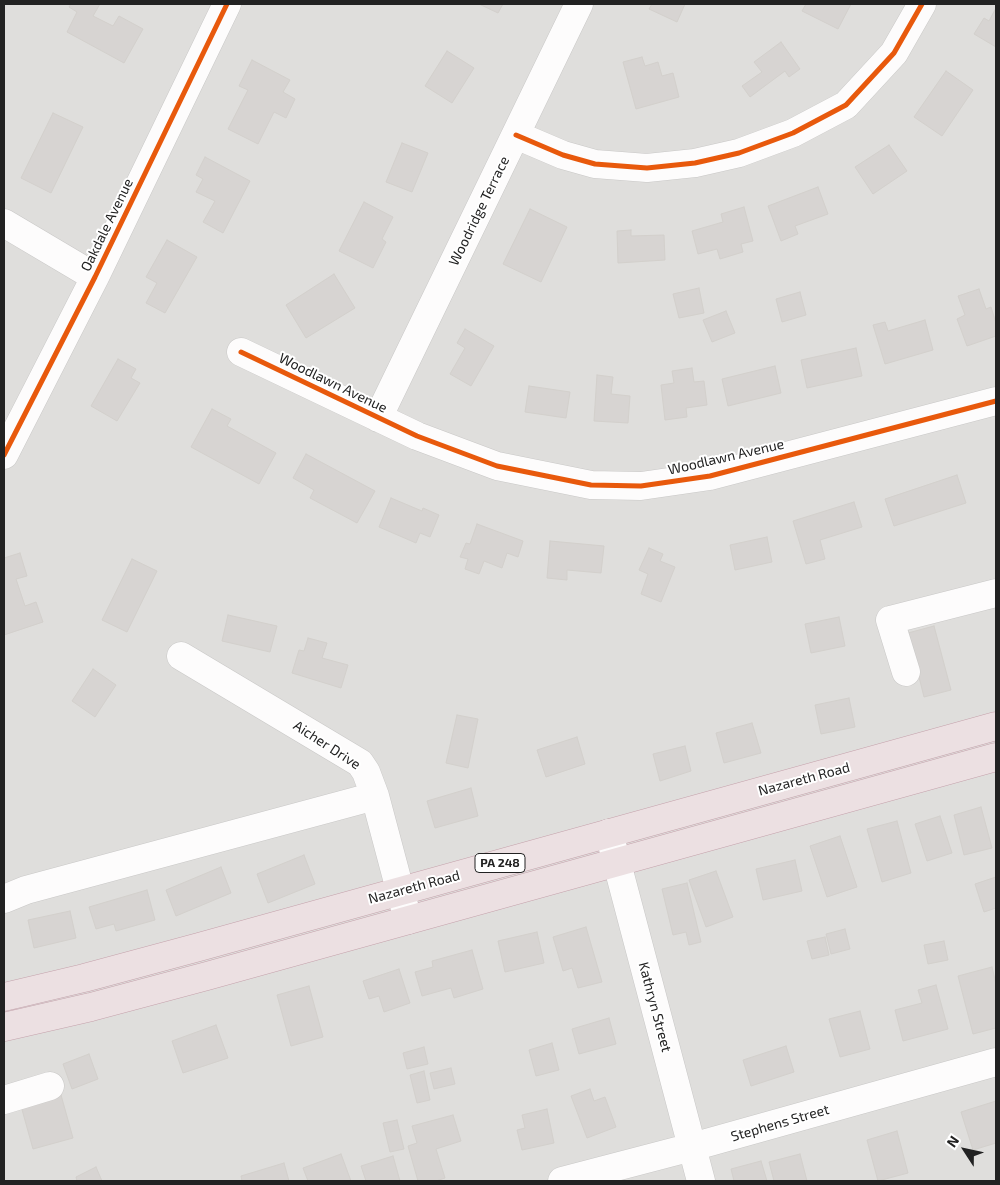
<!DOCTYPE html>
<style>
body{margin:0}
#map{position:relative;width:1000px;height:1185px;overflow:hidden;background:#f0eeeb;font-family:"Exo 2",sans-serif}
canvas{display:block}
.frame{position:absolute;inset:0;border:5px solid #222;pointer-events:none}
.north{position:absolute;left:940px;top:1125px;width:50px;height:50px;-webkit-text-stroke:4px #fff;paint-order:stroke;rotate:305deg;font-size:14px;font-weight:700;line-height:20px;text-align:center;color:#222}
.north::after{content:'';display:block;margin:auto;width:18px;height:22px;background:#222;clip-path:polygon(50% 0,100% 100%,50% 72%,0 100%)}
</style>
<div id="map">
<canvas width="1000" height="1185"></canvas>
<div class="frame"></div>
<div class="north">N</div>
</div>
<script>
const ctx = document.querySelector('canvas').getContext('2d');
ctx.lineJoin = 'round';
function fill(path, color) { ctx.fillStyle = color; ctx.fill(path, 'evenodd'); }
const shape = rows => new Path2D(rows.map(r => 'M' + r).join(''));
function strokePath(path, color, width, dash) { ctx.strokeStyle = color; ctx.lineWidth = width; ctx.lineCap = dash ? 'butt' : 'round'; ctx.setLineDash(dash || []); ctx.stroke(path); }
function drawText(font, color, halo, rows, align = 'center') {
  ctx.font = font + ' "Exo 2",sans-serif'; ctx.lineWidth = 4; ctx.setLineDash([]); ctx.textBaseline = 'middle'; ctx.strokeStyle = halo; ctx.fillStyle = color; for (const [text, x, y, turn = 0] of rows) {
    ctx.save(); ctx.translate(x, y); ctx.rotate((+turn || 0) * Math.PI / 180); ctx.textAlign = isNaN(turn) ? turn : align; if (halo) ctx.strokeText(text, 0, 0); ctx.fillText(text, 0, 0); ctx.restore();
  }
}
fill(shape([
 [4,4,996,4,996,1181,4,1181]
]), '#dfdedc');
const building = shape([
 [71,4,100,4,93,16,113,26,119,16,143,29,124,63,67,32,77,12,69,7,71,4],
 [479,4,503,4,498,13,479,4],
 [652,4,685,4,677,22,649,9,652,4],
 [806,4,851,4,838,29,802,11,806,4],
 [996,8,996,47,974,34,984,18,989,21,996,8],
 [781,42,800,69,789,77,785,71,750,97,742,86,762,72,754,62,781,42],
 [447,51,474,68,452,103,425,86,447,51],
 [642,57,645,66,658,62,662,76,673,73,679,97,636,109,623,62,642,57],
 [252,60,290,80,283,92,295,99,286,118,274,112,258,144,228,129,248,90,239,86,252,60],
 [946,71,973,90,942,136,914,117,946,71],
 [53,113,83,127,51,193,21,178,53,113],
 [402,143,428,153,412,192,386,182,402,143],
 [889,145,907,171,873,194,855,167,889,145],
 [205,157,250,181,223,233,203,222,215,201,196,192,203,179,196,175,205,157],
 [818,187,828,214,795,226,798,234,781,241,768,206,818,187],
 [364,202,393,217,382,239,386,242,373,268,339,251,364,202],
 [744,207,753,241,741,244,743,252,720,259,717,249,698,254,692,231,723,222,721,214,744,207],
 [530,209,567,227,541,282,503,264,530,209],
 [631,230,631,236,664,235,665,260,618,263,617,231,631,230],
 [167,240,197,257,165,313,146,303,157,283,146,277,167,240],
 [334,274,355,308,306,338,286,305,334,274],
 [699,288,704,313,679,318,673,294,699,288],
 [979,289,986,309,991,307,996,323,996,336,967,346,957,319,965,315,958,296,979,289],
 [800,292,806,315,782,322,776,299,800,292],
 [726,311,735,333,712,342,703,320,726,311],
 [925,320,933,350,885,364,873,325,885,322,888,331,925,320],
 [465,329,494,346,471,386,450,374,465,348,457,343,465,329],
 [856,348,862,376,807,388,801,360,856,348],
 [118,359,136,369,131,378,140,383,117,421,91,406,118,359],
 [775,366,781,393,728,406,722,379,775,366],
 [692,368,694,382,704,381,707,405,686,408,687,417,665,420,661,385,674,383,672,371,692,368],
 [597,375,613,377,611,394,630,396,628,423,594,421,597,375],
 [529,386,570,392,566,418,525,412,529,386],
 [212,409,231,419,227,426,276,453,259,484,191,447,212,409],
 [306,454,375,491,357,523,310,498,314,490,293,478,306,454],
 [957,475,966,503,894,526,885,499,957,475],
 [391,498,422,511,423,508,439,515,430,537,420,533,416,543,379,527,391,498],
 [854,502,862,527,820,540,825,559,806,564,793,521,854,502],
 [477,524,523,541,518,557,507,553,502,568,484,561,479,574,465,569,468,559,460,557,466,543,470,544,477,524],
 [767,537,772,562,735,570,730,545,767,537],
 [550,541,604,546,601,573,567,570,567,580,547,578,550,541],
 [649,548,663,554,660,561,675,567,661,602,641,594,648,574,639,570,649,548],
 [20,553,27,576,16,579,25,606,36,602,43,622,4,635,4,558,20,553],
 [132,559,157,571,127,632,102,620,132,559],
 [228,615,277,626,270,652,222,641,228,615],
 [839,617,845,646,811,653,805,624,839,617],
 [934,626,951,690,924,697,908,633,934,626],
 [308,638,327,643,322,658,348,665,341,688,292,673,299,650,304,651,308,638],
 [93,669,116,685,95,717,72,701,93,669],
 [849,698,855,727,821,734,815,705,849,698],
 [457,715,478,719,468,768,446,763,457,715],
 [752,723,761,753,724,763,716,733,752,723],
 [577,737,585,764,546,777,537,750,577,737],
 [685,746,691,771,660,781,653,754,685,746],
 [471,788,478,816,435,828,427,801,471,788],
 [981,807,992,848,964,855,954,815,981,807],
 [940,816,952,853,927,861,915,824,940,816],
 [897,821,911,873,882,882,867,829,897,821],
 [840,836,857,887,827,897,810,846,840,836],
 [304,855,315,884,268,903,257,874,304,855],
 [795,860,802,891,763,900,756,869,795,860],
 [221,867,231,893,176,916,166,890,221,867],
 [716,871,733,917,706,927,689,880,716,871],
 [996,877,996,908,984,912,975,884,996,877],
 [687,883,701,942,689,945,686,932,673,935,662,889,687,883],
 [147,890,155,920,116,931,114,924,96,929,89,907,147,890],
 [70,911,76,938,34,948,28,920,70,911],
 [586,927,602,982,578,988,572,968,563,971,553,937,586,927],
 [845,929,850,949,831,954,826,934,845,929],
 [537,932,544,963,505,972,498,941,537,932],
 [825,937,829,955,812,959,807,941,825,937],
 [944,941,948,960,928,964,924,945,944,941],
 [472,950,483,989,454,998,451,988,422,996,415,972,433,967,432,961,472,950],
 [992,967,996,984,996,1028,973,1034,958,976,992,967],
 [399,969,410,1003,384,1012,379,996,369,999,363,981,399,969],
 [936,985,948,1029,903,1041,895,1010,922,1003,918,990,936,985],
 [309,986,323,1037,291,1046,277,995,309,986],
 [860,1011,870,1049,840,1057,829,1019,860,1011],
 [609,1018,616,1044,579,1054,572,1029,609,1018],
 [216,1025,228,1058,183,1073,172,1041,216,1025],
 [552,1043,559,1070,536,1076,529,1050,552,1043],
 [786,1046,794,1072,751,1086,743,1060,786,1046],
 [424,1047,428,1064,407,1069,403,1053,424,1047],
 [89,1054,98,1079,72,1089,63,1064,89,1054],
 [451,1068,455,1084,434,1089,430,1073,451,1068],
 [424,1071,430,1100,417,1103,410,1075,424,1071],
 [590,1089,594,1101,605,1097,616,1127,587,1138,571,1096,590,1089],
 [61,1095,73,1138,33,1149,21,1106,61,1095],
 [996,1101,996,1143,973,1150,961,1112,996,1101],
 [547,1109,554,1143,522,1150,517,1130,525,1128,522,1115,547,1109],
 [453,1115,461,1141,436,1149,445,1178,436,1181,418,1181,408,1146,417,1143,412,1126,453,1115],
 [397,1120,404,1149,390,1152,383,1123,397,1120],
 [897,1131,908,1173,878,1181,867,1140,897,1131],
 [341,1154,351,1181,308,1181,303,1168,341,1154],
 [800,1154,807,1181,774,1181,769,1162,800,1154],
 [393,1156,400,1181,366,1181,361,1166,393,1156],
 [761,1161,767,1181,734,1181,731,1169,761,1161],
 [284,1163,289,1181,242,1181,241,1176,284,1163],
 [96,1167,102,1181,77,1181,76,1177,96,1167]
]);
fill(building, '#d7d4d2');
strokePath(building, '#d3d0cc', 1);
const minor = shape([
 [516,135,563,155,595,164,647,168,695,163,739,153,793,133,846,105,894,53,922,4],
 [4,223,95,277],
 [241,352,417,436,497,466,591,485,641,486,710,476,996,401],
 [378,418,579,4],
 [4,455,95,277,227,4],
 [181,656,360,763,366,772,375,796,408,920],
 [906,672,890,620,996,593],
 [609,833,701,1181],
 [4,899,26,890,375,796],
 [4,1100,50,1086],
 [562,1181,692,1147,996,1062]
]);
const highway = shape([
 [4,997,84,978,199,947,996,726],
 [4,1027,91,1007,207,976,996,757]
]);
strokePath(minor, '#c9c8c7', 29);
strokePath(highway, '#c5a2ac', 29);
strokePath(minor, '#fdfcfc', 28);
strokePath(highway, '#ece0e2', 28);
strokePath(shape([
 [516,135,563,155,595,164,647,168,695,163,739,153,793,133,846,105,894,53,922,4],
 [241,352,417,436,497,466,591,485,641,486,710,476,996,401],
 [4,455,95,277,227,4]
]), '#e8590c', 5);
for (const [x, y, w] of [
 [500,863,50]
]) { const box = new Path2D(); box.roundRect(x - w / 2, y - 9.5, w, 19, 4); ctx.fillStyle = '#fff'; ctx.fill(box); strokePath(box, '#222', 1); }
drawText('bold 12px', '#222', null, [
 ["PA 248",500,863]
]);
drawText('14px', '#222', '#fff', [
 ["Woodridge Terrace",479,211,-64],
 ["Oakdale Avenue",107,225,-64],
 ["Woodlawn Avenue",333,383,26],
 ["Woodlawn Avenue",726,457,-13],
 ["Aicher Drive",327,745,33],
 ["Nazareth Road",804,779,-15],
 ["Nazareth Road",414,887,-15],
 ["Kathryn Street",655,1007,75],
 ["Stephens Street",780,1123,-16]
]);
</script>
